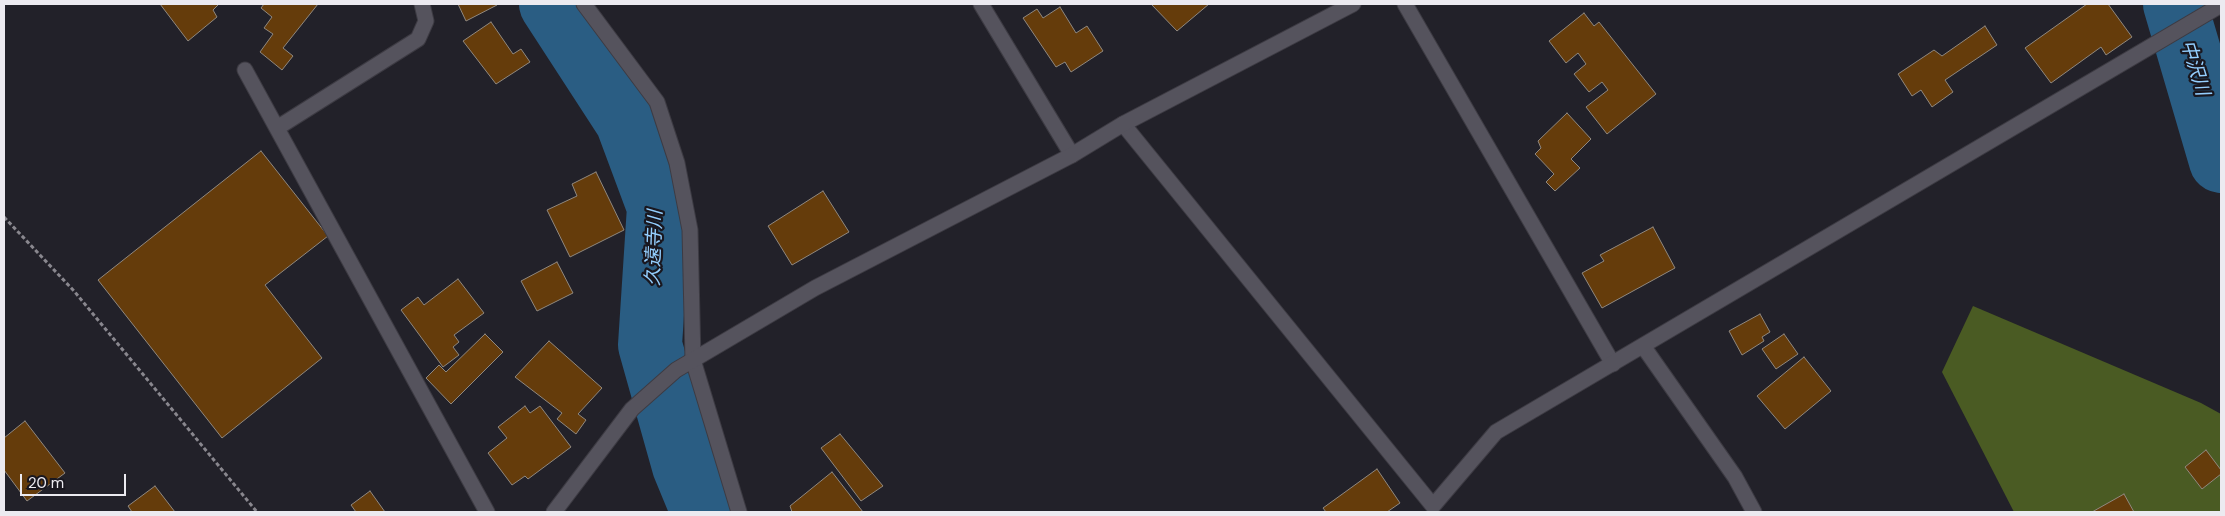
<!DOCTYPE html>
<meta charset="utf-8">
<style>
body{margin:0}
#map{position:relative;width:2225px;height:516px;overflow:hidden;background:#222129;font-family:"DM Sans",sans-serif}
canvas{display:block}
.frame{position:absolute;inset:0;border:5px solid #eceaf0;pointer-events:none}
.scale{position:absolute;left:20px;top:474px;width:106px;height:22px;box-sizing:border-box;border:2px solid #eceaf0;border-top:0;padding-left:6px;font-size:15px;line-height:18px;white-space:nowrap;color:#eceaf0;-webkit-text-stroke:4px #19171f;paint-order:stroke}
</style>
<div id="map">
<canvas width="2225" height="516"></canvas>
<div class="frame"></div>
<div class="scale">20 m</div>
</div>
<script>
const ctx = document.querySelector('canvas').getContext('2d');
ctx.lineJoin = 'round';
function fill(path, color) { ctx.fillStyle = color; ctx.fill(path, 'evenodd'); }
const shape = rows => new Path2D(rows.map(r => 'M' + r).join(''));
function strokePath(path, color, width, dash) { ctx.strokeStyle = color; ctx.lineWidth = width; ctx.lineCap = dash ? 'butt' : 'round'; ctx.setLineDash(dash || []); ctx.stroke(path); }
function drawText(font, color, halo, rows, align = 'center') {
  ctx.font = font + ' "DM Sans","Noto Sans JP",sans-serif'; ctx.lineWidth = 4.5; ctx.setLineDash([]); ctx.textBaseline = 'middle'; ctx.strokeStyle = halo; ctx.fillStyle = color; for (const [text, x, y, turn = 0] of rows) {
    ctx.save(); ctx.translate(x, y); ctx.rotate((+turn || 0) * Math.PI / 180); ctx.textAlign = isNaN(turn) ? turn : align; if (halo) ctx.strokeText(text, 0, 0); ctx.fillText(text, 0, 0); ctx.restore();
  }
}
fill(shape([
 [1973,306,2201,403,2221,414,2221,512,2014,512,1942,372]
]), '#4a5b23');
strokePath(shape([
 [551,4,627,121,659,207,650,345,684,466,703,512],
 [2175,4,2221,161]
]), '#2a5d83', 64);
const building = shape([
 [160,4,219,4,213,10,217,17,188,41,160,4],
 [264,4,318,4,283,48,293,56,282,70,260,52,273,34,264,28,272,17,261,8,264,4],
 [458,4,497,4,497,5,466,21,458,4],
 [1151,4,1209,4,1177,31,1151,4],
 [2087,4,2108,4,2132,37,2106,55,2101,47,2051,83,2025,48,2087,4],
 [1060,7,1076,33,1087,26,1103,51,1071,72,1065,62,1056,67,1023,18,1037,9,1043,18,1060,7],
 [1584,13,1594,26,1599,22,1656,94,1607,134,1586,107,1608,90,1602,82,1589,92,1574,74,1586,64,1578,53,1566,63,1549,41,1584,13],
 [491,22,513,54,521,49,530,62,496,84,463,41,491,22],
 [1985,26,1997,45,1945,80,1953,92,1932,107,1921,90,1912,96,1898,74,1934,50,1942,56,1985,26],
 [1567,113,1591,139,1571,159,1580,168,1555,191,1546,182,1554,174,1535,154,1541,148,1538,141,1567,113],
 [261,151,328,236,265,285,322,358,222,438,98,280,261,151],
 [596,172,624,230,570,257,547,210,577,196,572,184,596,172],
 [823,191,849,232,792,265,768,226,823,191],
 [1653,227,1675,268,1602,308,1582,273,1604,261,1600,255,1653,227],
 [557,262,573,293,537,311,521,281,557,262],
 [458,279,484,313,454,335,459,342,453,347,459,355,443,367,401,310,418,297,424,305,458,279],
 [1760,314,1770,332,1762,337,1764,341,1742,355,1729,331,1760,314],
 [485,334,503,352,451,404,426,378,439,365,446,372,485,334],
 [1784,334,1798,354,1776,369,1762,349,1784,334],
 [549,341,602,388,578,414,586,420,576,434,557,419,562,413,515,377,549,341],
 [1804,357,1831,391,1785,429,1757,396,1804,357],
 [525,406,530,413,540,406,571,447,528,479,525,476,512,485,488,453,507,438,498,427,525,406],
 [25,421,65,473,27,501,4,470,4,438,25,421],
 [840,434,883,486,861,501,821,448,840,434],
 [2206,450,2221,470,2221,474,2202,489,2185,467,2206,450],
 [1377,469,1400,503,1387,512,1326,512,1323,508,1377,469],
 [832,472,863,512,792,512,790,506,832,472],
 [155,486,175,512,132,512,128,506,155,486],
 [370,491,385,512,356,512,351,505,370,491],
 [2124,494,2134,512,2092,512,2124,494]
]);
fill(building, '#653c0b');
strokePath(building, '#90887f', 1);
const lane = shape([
 [584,4,657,102,677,163,690,230,693,360,739,512],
 [1405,4,1613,364],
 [245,70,487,512],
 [277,128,418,39,426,21,422,4]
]);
const street = shape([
 [981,4,1072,155],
 [1123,124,1433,506,1496,432,2221,5],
 [1643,346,1735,477,1754,512]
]);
const secondary = shape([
 [554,512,632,409,676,370,815,288,1072,155,1123,124,1353,4]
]);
strokePath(lane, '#3d3b43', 17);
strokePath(street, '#3d3b43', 17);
strokePath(secondary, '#3d3b43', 17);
strokePath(shape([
 [4,217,74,291,257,512]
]), '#89878e', 3, [4, 2.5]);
strokePath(lane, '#55535d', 15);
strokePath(street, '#55535d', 15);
strokePath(secondary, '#55535d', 15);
drawText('italic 19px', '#94cfff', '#19171f', [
 ["中沢川",2194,68,73],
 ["久遠寺川",655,248,-88]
]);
</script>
